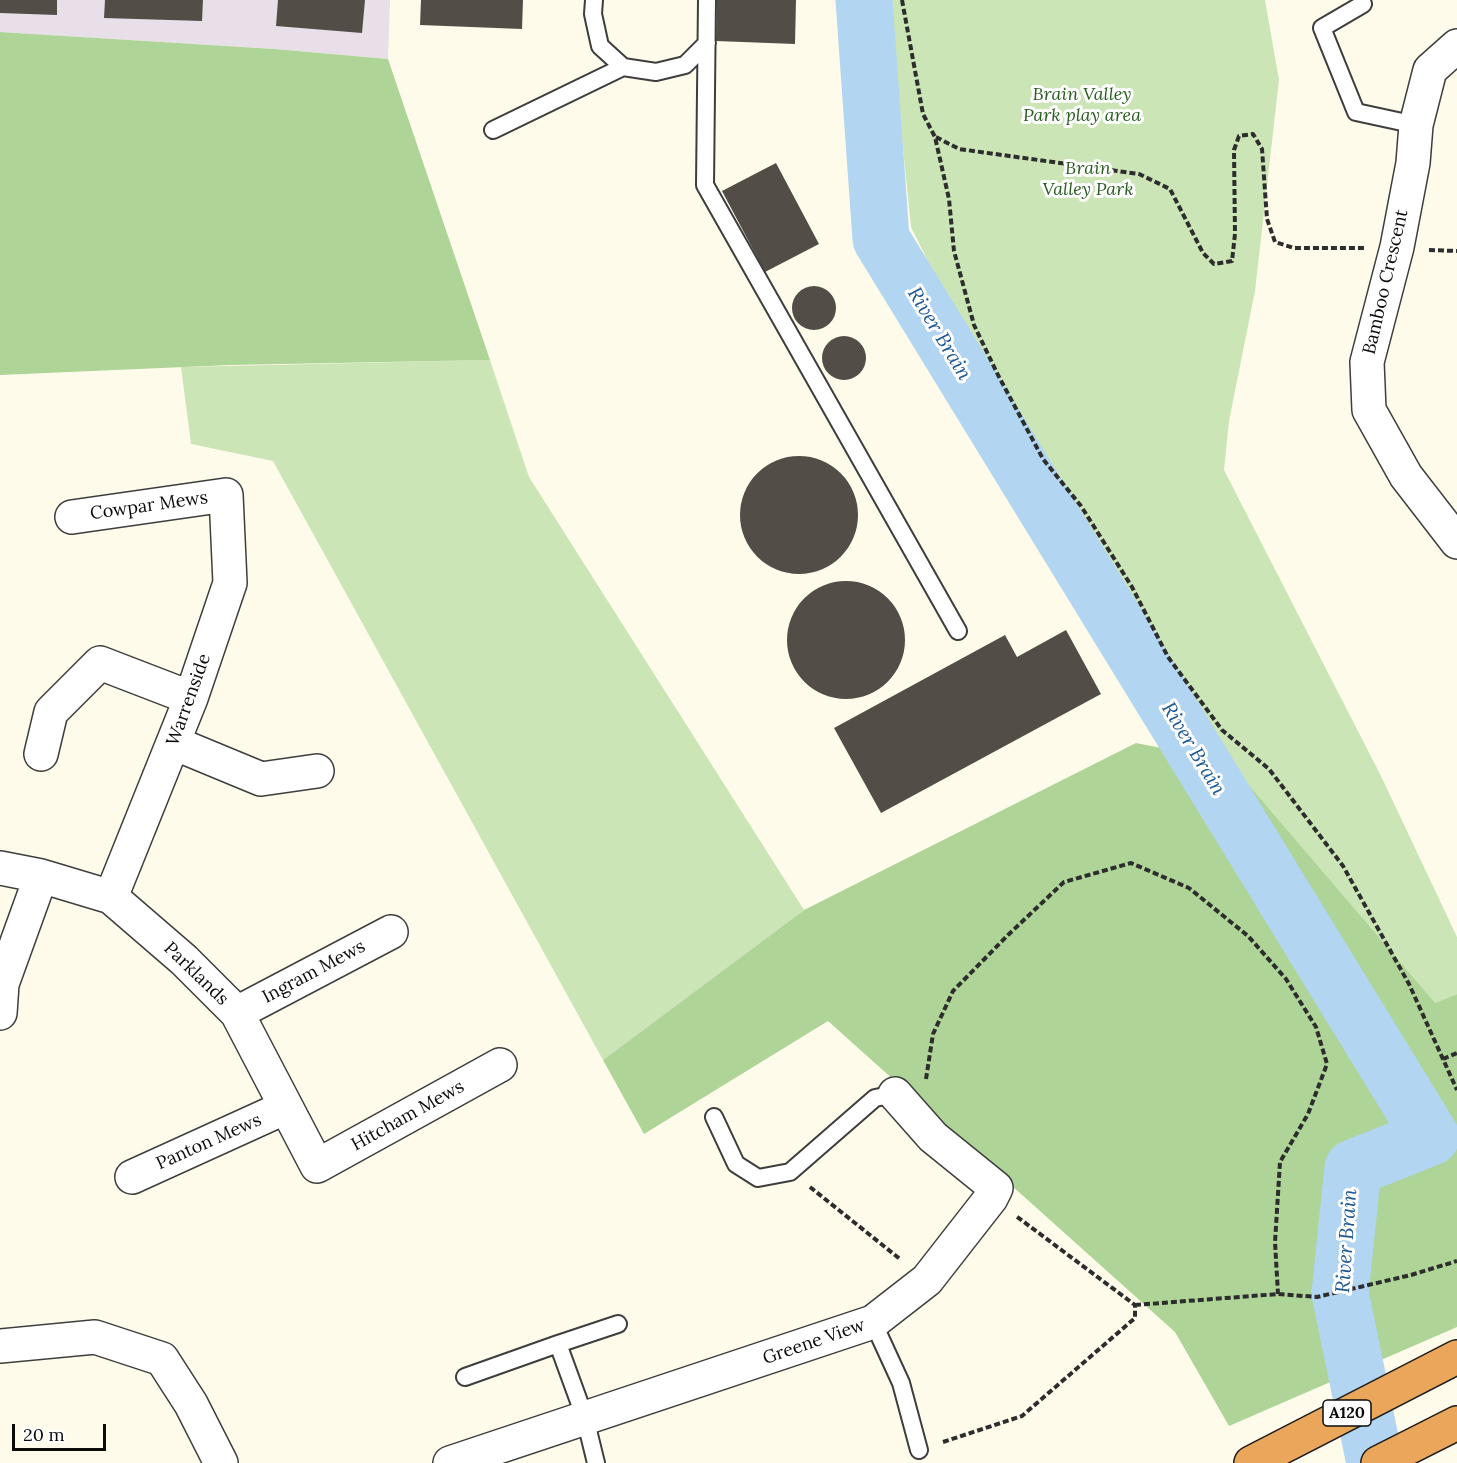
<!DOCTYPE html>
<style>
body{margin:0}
#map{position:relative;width:1457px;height:1463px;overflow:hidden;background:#fefbea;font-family:Lora,serif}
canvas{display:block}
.scale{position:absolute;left:12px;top:1424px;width:94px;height:27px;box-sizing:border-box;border:3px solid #0b0b0b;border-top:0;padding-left:8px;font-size:18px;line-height:21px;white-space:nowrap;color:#0b0b0b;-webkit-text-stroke:4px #fff;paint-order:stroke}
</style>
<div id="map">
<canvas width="1457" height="1463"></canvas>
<div class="scale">20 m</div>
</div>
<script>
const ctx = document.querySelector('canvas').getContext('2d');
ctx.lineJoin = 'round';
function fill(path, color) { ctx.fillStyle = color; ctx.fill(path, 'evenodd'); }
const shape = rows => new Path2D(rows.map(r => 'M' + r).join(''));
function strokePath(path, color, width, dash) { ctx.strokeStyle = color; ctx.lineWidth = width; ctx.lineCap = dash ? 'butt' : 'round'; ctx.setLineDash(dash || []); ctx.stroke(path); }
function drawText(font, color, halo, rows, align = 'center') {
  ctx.font = font + ' Lora,serif'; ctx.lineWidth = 6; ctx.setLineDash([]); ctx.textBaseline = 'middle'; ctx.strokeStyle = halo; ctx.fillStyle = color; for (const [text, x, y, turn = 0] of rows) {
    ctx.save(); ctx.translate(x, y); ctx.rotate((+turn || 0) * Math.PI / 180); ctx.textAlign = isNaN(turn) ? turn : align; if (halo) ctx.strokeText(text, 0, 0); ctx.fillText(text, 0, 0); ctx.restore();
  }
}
fill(shape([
 [0,0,390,0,388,59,274,49,0,32]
]), '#e9dfe9');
fill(shape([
 [888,0,1265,0,1279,80,1255,291,1229,421,1224,470,1381,776,1457,937,1457,994,1404,1016,1311,868,1171,687,1016,438,911,227],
 [490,360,529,477,804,910,603,1060,273,461,191,444,181,367]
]), '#cbe5b7');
fill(shape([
 [0,32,274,49,388,59,490,360,230,365,0,375],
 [1136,743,1228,761,1435,1003,1457,994,1457,1327,1229,1426,1175,1332,828,1021,644,1134,603,1060,804,910]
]), '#aed497');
strokePath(shape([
 [864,0,881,239,1431,1137,1353,1168,1340,1293,1375,1463]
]), '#b2d5f1', 57);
fill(shape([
 [0,0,57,0,57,15,0,13],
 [105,0,203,0,202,21,104,18],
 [278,0,365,0,362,33,276,26],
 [421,0,523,0,522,29,420,25],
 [717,0,796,0,795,44,716,41],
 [776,163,819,244,765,272,722,191],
 '792 308a22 22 0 1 1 44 0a22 22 0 1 1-44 0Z',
 '822 358a22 22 0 1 1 44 0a22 22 0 1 1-44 0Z',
 '740 515a59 59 0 1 1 118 0a59 59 0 1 1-118 0Z',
 '787 640a59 59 0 1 1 118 0a59 59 0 1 1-118 0Z',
 [1066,630,1101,694,881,813,834,728,1005,635,1017,657]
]), '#534d48');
const lane = shape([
 [594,0,593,14,600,46,623,67,656,72,685,65,707,43],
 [707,0,705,185,958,631],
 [1363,4,1322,28,1356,112,1416,125],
 [493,130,623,67],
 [714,1117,736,1164,758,1178,790,1172,875,1098,895,1094],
 [873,1322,901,1383,919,1450],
 [558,1344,618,1324],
 [465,1377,558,1344,585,1418,596,1463]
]);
const street = shape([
 [1457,46,1430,70,1416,125,1413,163,1397,247,1367,362,1369,410,1406,476,1457,542],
 [72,517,226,495,230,583,191,698,111,897],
 [174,743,261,779,317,771],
 [41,754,51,712,100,663,191,698],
 [0,868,41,876,111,897,184,960,237,1013,317,1166,500,1065],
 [0,1013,2,984,41,876],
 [237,1013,391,932],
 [132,1177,286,1107],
 [0,1346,95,1337,162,1359,191,1404,221,1463],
 [450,1463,873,1322,927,1280,991,1198,996,1188,933,1137,895,1094]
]);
const highway = shape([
 [1251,1463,1457,1357],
 [1378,1463,1457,1423]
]);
strokePath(lane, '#3e3e3e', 20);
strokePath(street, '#3e3e3e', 36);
strokePath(highway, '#1c1c1c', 36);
strokePath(shape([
 [902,0,923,114,935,137,949,199,954,251,974,325,998,375,1043,459,1081,506,1132,587,1168,657,1222,730,1269,769,1343,866,1409,984,1457,1090],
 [936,137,959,149,1139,174,1170,189,1203,253,1214,264,1232,261,1235,234,1234,150,1239,136,1253,134,1262,149,1267,219,1275,242,1294,248,1365,248],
 [1429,250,1457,251],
 [1443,1059,1457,1053],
 [926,1079,933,1034,953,991,1008,935,1064,882,1131,863,1189,888,1248,936,1286,979,1316,1027,1327,1064,1308,1114,1280,1162,1275,1242,1278,1294],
 [810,1187,900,1259],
 [1135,1305,1278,1294,1317,1297,1411,1275,1457,1261],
 [943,1442,1022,1416,1135,1318,1135,1305,1016,1216]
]), '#2d2d2d', 4, [6, 3]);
strokePath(lane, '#fff', 16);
strokePath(street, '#fff', 33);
strokePath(highway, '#eaa65b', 33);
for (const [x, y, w] of [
 [1347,1413,48]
]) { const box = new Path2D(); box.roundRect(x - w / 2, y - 13, w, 26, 4.5); ctx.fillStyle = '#fff'; ctx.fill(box); strokePath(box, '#0b0b0b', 1.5); }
drawText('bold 16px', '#0b0b0b', null, [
 ["A120",1347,1413]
]);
drawText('italic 18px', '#295d20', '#fff', [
 ["Brain Valley",1082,95],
 ["Park play area",1082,116],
 ["Brain",1088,169],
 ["Valley Park",1088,190]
]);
drawText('18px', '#0b0b0b', '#fff', [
 ["Bamboo Crescent",1386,282,-77],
 ["Cowpar Mews",149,506,-8],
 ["Warrenside",189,700,-70],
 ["Ingram Mews",314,972,-28],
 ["Parklands",196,974,44],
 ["Hitcham Mews",408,1116,-29],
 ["Panton Mews",209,1142,-24],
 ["Greene View",814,1342,-19]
]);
drawText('italic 20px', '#1e5893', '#fff', [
 ["River Brain",939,334,59],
 ["River Brain",1193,749,59],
 ["River Brain",1347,1241,-86]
]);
</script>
